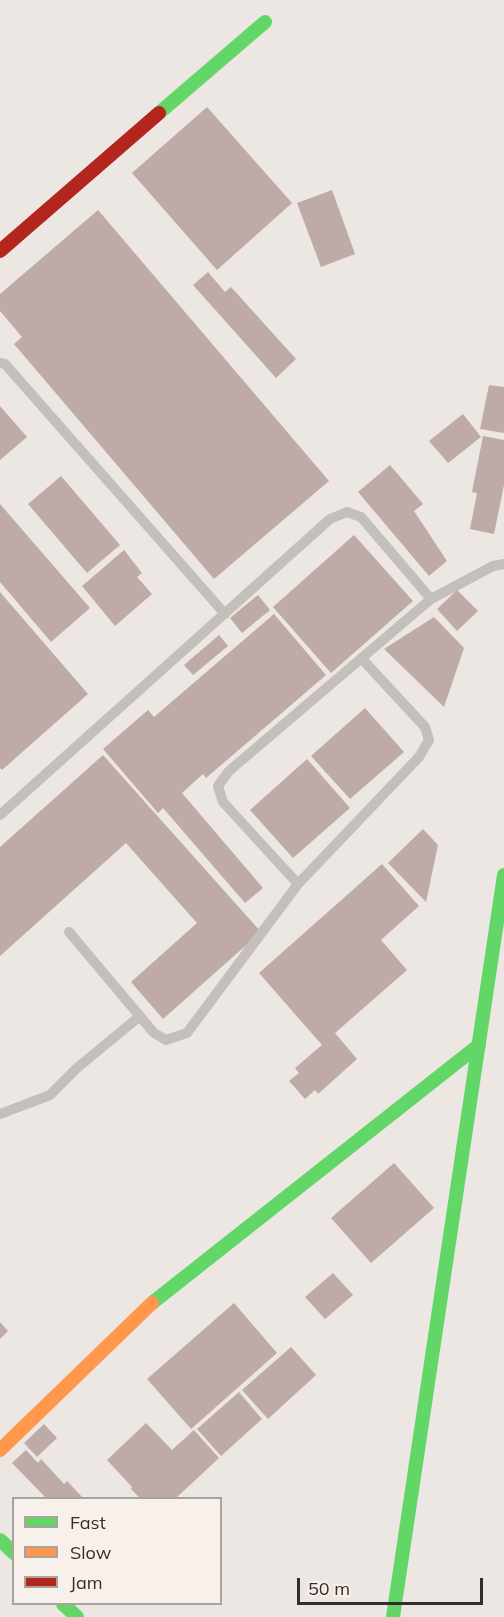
<!DOCTYPE html>
<style>
body{margin:0}
#map{position:relative;width:504px;height:1617px;overflow:hidden;background:#ece7e2;font-family:Mulish,sans-serif}
canvas{display:block}
.legend{position:absolute;left:12px;top:1497px;width:210px;height:108px;box-sizing:border-box;background:#f8f0ea;border:2px solid #aaa29d;margin:0;padding:8px 10px;list-style:none;font-size:18px;color:#362c2a}
.legend li{display:flex;align-items:center;gap:12px;height:30px}
.legend b{width:30px;border:2px solid #aaa29d}
.scale{position:absolute;left:297px;top:1578px;width:186px;height:27px;box-sizing:border-box;border:3px solid #362c2a;border-top:0;padding-left:8px;font-size:18px;line-height:21px;white-space:nowrap;color:#362c2a;-webkit-text-stroke:4px #f8f0ea;paint-order:stroke}
</style>
<div id="map">
<canvas width="504" height="1617"></canvas>
<ul class="legend">
<li><b style="height:8px;background:#63d668"></b>Fast</li>
<li><b style="height:8px;background:#ff974d"></b>Slow</li>
<li><b style="height:8px;background:#b3261e"></b>Jam</li>
</ul>
<div class="scale">50 m</div>
</div>
<script>
const ctx = document.querySelector('canvas').getContext('2d');
ctx.lineJoin = 'round';
function fill(path, color) { ctx.fillStyle = color; ctx.fill(path, 'evenodd'); }
const shape = rows => new Path2D(rows.map(r => 'M' + r).join(''));
function strokePath(path, color, width, dash) { ctx.strokeStyle = color; ctx.lineWidth = width; ctx.lineCap = dash ? 'butt' : 'round'; ctx.setLineDash(dash || []); ctx.stroke(path); }
fill(shape([
 [207,107,292,203,217,270,132,173],
 [332,190,355,254,321,267,297,203],
 [98,210,329,481,214,579,14,344,22,337,0,311,0,294],
 [208,272,225,292,231,287,296,359,276,378,193,285],
 [489,385,504,387,504,433,480,429],
 [0,406,27,437,0,460],
 [463,414,481,437,448,463,429,441],
 [483,436,504,440,504,485,494,534,470,529,477,493,472,492],
 [390,465,423,504,414,511,447,561,429,576,358,492],
 [61,476,120,545,87,573,28,504],
 [0,504,90,608,51,642,0,582],
 [354,535,413,601,331,673,273,607],
 [124,550,142,573,137,577,152,594,115,626,82,586],
 [457,590,478,611,457,631,437,609],
 [0,592,88,694,2,770,0,768],
 [258,595,270,610,242,633,230,618],
 [274,614,326,675,206,778,203,774,182,793,263,888,245,903,163,808,158,813,103,749,148,710,154,717],
 [434,617,464,648,444,707,384,649],
 [219,635,228,646,193,675,184,665],
 [365,708,404,752,350,799,311,756],
 [103,755,261,932,163,1019,131,982,197,923,126,843,0,956,0,847],
 [307,759,350,808,293,858,250,810],
 [423,829,438,845,426,902,388,863],
 [382,864,419,906,381,940,407,970,335,1033,357,1059,318,1094,315,1090,305,1099,289,1081,299,1073,295,1068,322,1045,259,973],
 [394,1163,434,1208,371,1263,331,1218],
 [333,1273,353,1295,325,1319,305,1297],
 [234,1303,277,1353,191,1429,147,1379],
 [0,1322,8,1331,0,1339],
 [291,1347,316,1375,268,1419,242,1390],
 [239,1392,262,1419,221,1456,197,1429],
 [146,1423,172,1450,194,1430,219,1458,176,1498,140,1498,131,1489,132,1487,107,1460],
 [44,1424,57,1438,37,1457,24,1443],
 [26,1450,38,1463,41,1459,64,1484,67,1481,83,1498,46,1498,12,1463]
]), '#beaaa6');
strokePath(shape([
 [0,363,5,364,225,614],
 [0,815,330,519,347,512,361,517,431,599],
 [298,884,223,802,218,786,229,771,431,599,493,566,504,564],
 [69,932,154,1033,166,1040,187,1033,298,884,419,757,429,740,425,727,362,659],
 [0,1114,50,1095,77,1068,140,1016]
]), '#c5bfbb', 10);
strokePath(shape([
 [159,113,265,22],
 [152,1303,479,1045],
 [0,1540,14,1553],
 [63,1604,77,1617],
 [393,1617,504,875]
]), '#63d668', 14);
strokePath(shape([
 [0,1450,152,1303]
]), '#ff974d', 14);
strokePath(shape([
 [0,251,159,113]
]), '#b3261e', 14);
</script>
